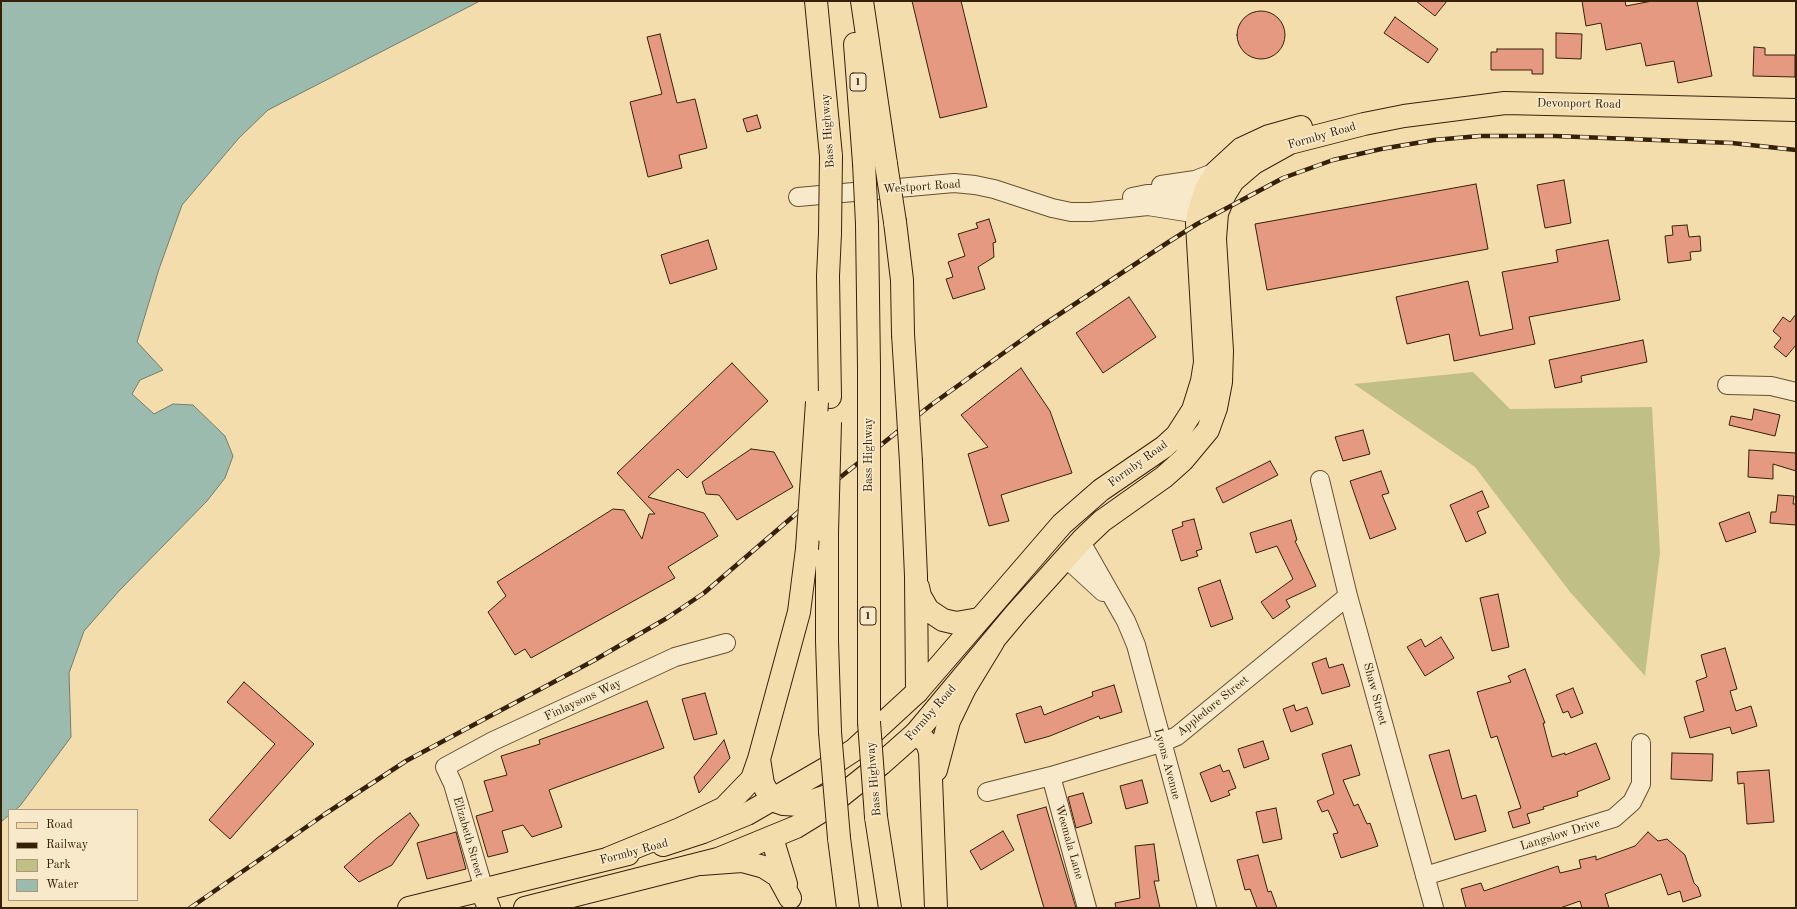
<!DOCTYPE html>
<style>
body{margin:0}
#map{position:relative;width:1797px;height:909px;overflow:hidden;background:#f4ddad;font-family:"Old Standard TT",serif}
canvas{display:block}
.frame{position:absolute;inset:0;border:2px solid #362108;pointer-events:none}
.legend{position:absolute;left:8px;top:809px;width:130px;height:92px;box-sizing:border-box;background:#f8e9ca;border:1px solid #aa997c;margin:0;padding:5px 7px;list-style:none;font-size:12px;color:#362108}
.legend li{display:flex;align-items:center;gap:8px;height:20px}
.legend b{width:20px;border:1px solid #aa997c}
</style>
<div id="map">
<canvas width="1797" height="909"></canvas>
<div class="frame"></div>
<ul class="legend">
<li><b style="height:5px;background:#f4ddad"></b>Road</li>
<li><b style="height:5px;background:#362108"></b>Railway</li>
<li><b style="height:11px;background:#c0bf86"></b>Park</li>
<li><b style="height:11px;background:#9cbbaf"></b>Water</li>
</ul>
</div>
<script>
const ctx = document.querySelector('canvas').getContext('2d');
ctx.lineJoin = 'round';
function fill(path, color) { ctx.fillStyle = color; ctx.fill(path, 'evenodd'); }
const shape = rows => new Path2D(rows.map(r => 'M' + r).join(''));
function strokePath(path, color, width, dash) { ctx.strokeStyle = color; ctx.lineWidth = width; ctx.lineCap = dash ? 'butt' : 'round'; ctx.setLineDash(dash || []); ctx.stroke(path); }
function drawText(font, color, halo, rows, align = 'center') {
  ctx.font = font + ' "Old Standard TT",serif'; ctx.lineWidth = 3.5; ctx.setLineDash([]); ctx.textBaseline = 'middle'; ctx.strokeStyle = halo; ctx.fillStyle = color; for (const [text, x, y, turn = 0] of rows) {
    ctx.save(); ctx.translate(x, y); ctx.rotate((+turn || 0) * Math.PI / 180); ctx.textAlign = isNaN(turn) ? turn : align; if (halo) ctx.strokeText(text, 0, 0); ctx.fillText(text, 0, 0); ctx.restore();
  }
}
fill(shape([
 [1473,372,1510,409,1652,407,1660,553,1645,676,1570,592,1475,467,1354,384]
]), '#c0bf86');
const water = shape([
 [1,1,480,1,268,110,239,138,182,205,159,269,137,342,163,370,140,380,132,394,154,414,173,404,193,405,225,436,233,456,225,478,207,501,119,591,84,631,69,673,71,737,20,806,15,810,9,810,9,815,1,822,1,1]
]);
fill(water, '#9cbbaf');
strokePath(water, '#737d6c', 1);
const building = shape([
 [912,1,961,1,987,107,940,118,912,1],
 [1416,1,1447,1,1435,16,1416,1],
 [1582,1,1625,1,1626,6,1652,1,1697,1,1712,76,1678,83,1674,61,1646,66,1641,43,1606,50,1601,23,1586,26,1582,1],
 '1237 35a24 24 0 1 1 48 0a24 24 0 1 1-48 0Z',
 [1395,17,1438,49,1428,63,1384,33,1395,17],
 [1556,33,1582,34,1581,59,1556,58,1556,33],
 [660,34,677,103,695,99,707,148,679,155,682,168,648,177,630,102,662,94,647,37,660,34],
 [1754,47,1765,48,1765,55,1795,55,1795,77,1753,76,1754,47],
 [1497,49,1543,49,1543,74,1532,74,1532,70,1491,70,1491,52,1497,52,1497,49],
 [757,115,761,128,747,132,743,119,757,115],
 [1564,180,1571,223,1545,228,1537,185,1564,180],
 [1476,184,1488,249,1267,290,1255,224,1476,184],
 [989,219,996,242,993,243,994,257,978,267,985,289,953,299,946,279,953,277,948,262,965,256,958,234,978,228,976,223,989,219],
 [1687,225,1689,237,1700,236,1701,251,1690,252,1691,260,1668,263,1665,236,1673,235,1672,226,1687,225],
 [708,240,717,269,670,284,661,255,708,240],
 [1608,240,1620,300,1529,317,1535,344,1454,361,1449,334,1407,344,1396,297,1468,281,1480,336,1513,329,1502,272,1558,262,1556,250,1608,240],
 [1129,297,1156,337,1103,373,1076,333,1129,297],
 [1796,314,1796,345,1786,357,1774,347,1781,338,1773,331,1783,317,1790,322,1796,314],
 [1643,340,1647,362,1581,376,1582,382,1555,388,1549,360,1643,340],
 [732,363,768,401,687,478,678,469,648,497,704,513,718,536,668,567,675,578,531,658,525,649,515,655,488,612,506,596,497,582,613,509,624,510,642,539,649,514,655,514,617,473,732,363],
 [1021,368,1050,411,1072,473,1001,495,1009,521,989,526,968,454,988,447,961,415,1021,368],
 [1754,409,1780,415,1775,436,1729,425,1731,416,1752,420,1754,409],
 [1363,430,1370,454,1343,461,1335,437,1363,430],
 [751,449,774,452,793,487,737,520,719,495,706,494,702,482,751,449],
 [1749,450,1796,453,1796,471,1773,464,1773,479,1748,477,1749,450],
 [1270,461,1278,475,1223,503,1216,488,1270,461],
 [1381,471,1389,493,1382,495,1396,529,1370,539,1350,481,1381,471],
 [1482,491,1489,507,1477,512,1486,533,1466,542,1450,505,1482,491],
 [1778,495,1794,496,1793,504,1796,504,1796,525,1770,523,1771,512,1776,512,1778,495],
 [1749,512,1756,532,1726,542,1719,523,1749,512],
 [1194,519,1202,549,1196,551,1198,556,1181,561,1172,530,1183,526,1182,522,1194,519],
 [1291,520,1297,540,1295,541,1316,586,1286,600,1290,607,1273,619,1261,602,1293,579,1277,546,1256,553,1250,533,1291,520],
 [1220,580,1233,619,1211,627,1198,588,1220,580],
 [1498,594,1509,647,1492,651,1480,598,1498,594],
 [1441,637,1454,658,1425,676,1407,647,1421,639,1425,647,1441,637],
 [1725,648,1737,689,1730,691,1736,711,1751,706,1757,726,1732,734,1730,727,1690,738,1684,717,1704,711,1696,681,1707,677,1701,655,1725,648],
 [1326,658,1329,668,1343,664,1350,686,1322,694,1312,663,1326,658],
 [1525,669,1545,723,1543,723,1552,757,1565,753,1565,755,1596,743,1610,779,1577,792,1578,796,1543,807,1544,809,1527,814,1530,823,1513,828,1508,812,1521,808,1497,736,1491,738,1477,692,1511,682,1508,676,1525,669],
 [244,682,314,744,230,839,209,820,275,744,227,702,244,682],
 [1114,685,1122,712,1100,719,1099,716,1050,736,1025,743,1016,714,1041,706,1044,715,1093,696,1092,692,1114,685],
 [1573,688,1583,713,1571,718,1568,711,1563,713,1556,695,1573,688],
 [705,693,717,734,694,740,682,699,705,693],
 [647,701,664,748,549,790,562,827,532,837,523,825,502,831,508,852,488,857,476,816,493,811,484,781,507,775,501,756,540,744,539,740,647,701],
 [1294,705,1296,711,1307,707,1313,724,1291,732,1283,709,1294,705],
 [724,740,730,758,699,793,694,777,724,740],
 [1263,741,1269,759,1244,768,1238,749,1263,741],
 [1351,745,1360,775,1343,780,1354,806,1358,804,1367,824,1370,823,1378,846,1341,858,1333,834,1338,833,1328,810,1322,812,1317,801,1334,794,1322,754,1351,745],
 [1449,750,1462,799,1476,795,1486,831,1455,840,1429,755,1449,750],
 [1672,753,1713,754,1712,781,1671,779,1672,753],
 [1220,765,1223,772,1229,770,1236,788,1228,791,1230,795,1211,802,1200,773,1220,765],
 [1769,770,1774,822,1747,824,1744,783,1738,784,1737,772,1769,770],
 [1142,780,1148,803,1126,809,1120,786,1142,780],
 [1083,793,1092,823,1076,828,1068,797,1083,793],
 [1046,807,1076,908,1044,908,1023,836,1017,815,1046,807],
 [1276,808,1282,839,1263,843,1256,812,1276,808],
 [410,813,419,825,392,865,359,882,344,867,377,838,410,813],
 [1003,831,1014,850,981,870,970,851,1003,831],
 [456,832,466,869,427,879,417,843,456,832],
 [1648,832,1658,841,1667,839,1685,855,1694,883,1698,887,1701,896,1683,902,1680,891,1668,895,1661,874,1605,894,1609,908,1582,908,1580,901,1560,908,1466,908,1461,889,1481,883,1484,891,1558,866,1560,873,1581,868,1579,860,1596,856,1596,860,1635,846,1648,832],
 [1154,844,1159,881,1154,881,1160,908,1116,908,1115,903,1140,898,1135,846,1154,844],
 [1258,855,1268,892,1271,891,1277,908,1257,908,1250,889,1245,890,1237,860,1258,855]
]);
fill(building, '#e59981');
strokePath(building, '#362108', 1);
const minor = shape([
 [1161,185,1195,180,1216,172],
 [798,197,954,183,975,185,994,189,1052,208,1071,212,1090,212,1148,206,1198,214,1211,211],
 [1132,197,1147,194,1173,194,1203,198,1215,203],
 [1727,385,1771,386,1796,392],
 [1320,480,1348,596,1434,908],
 [1081,542,1126,621,1136,645,1207,908],
 [1066,558,1103,592],
 [1051,776,1087,908],
 [987,792,1051,776,1161,743,1177,736,1348,596],
 [1425,876,1614,818,1632,802,1641,784,1641,743],
 [482,891,482,883,453,784,445,767,493,741,675,657,726,643]
]);
const major = shape([
 [772,800,783,804,801,805,830,795],
 [663,845,703,832,747,814,825,769,854,750,917,692,1062,524,1101,490,1164,447,1177,435,1193,410,1202,381,1205,362,1197,224,1198,214,1206,189,1216,172,1241,149,1269,136,1301,127],
 [482,891,489,908],
 [409,908,628,854],
 [525,908,718,859,796,827,822,811,881,764,916,733,1017,612,1082,540,1102,521,1164,477,1183,460,1208,430,1216,408,1221,382,1222,351,1215,239,1217,213,1225,194,1233,181,1254,163,1290,143,1364,124,1404,116,1505,103,1796,110]
]);
const highway = shape([
 [816,1,831,156],
 [862,1,886,164],
 [855,44,864,163],
 [895,222,902,280,903,334],
 [867,224,869,368],
 [830,233,828,276,830,397],
 [911,462,916,576,917,692],
 [827,533,827,641,830,732],
 [918,587,920,596,928,610,943,620,956,623,979,619],
 [869,722,869,510],
 [916,733,927,743,930,752,936,908],
 [936,770,949,721,965,688,993,642],
 [772,800,763,784,759,759,799,612,807,549],
 [876,817,890,908],
 [772,838,786,884],
 [839,838,848,908],
 [609,858,680,829,724,808,752,779,759,759],
 [701,864,742,861,764,867,778,876,790,898]
]);
strokePath(minor, '#665031', 20);
strokePath(major, '#362108', 24);
strokePath(highway, '#362108', 24);
strokePath(minor, '#f8e9ca', 18);
strokePath(major, '#f4ddad', 22);
strokePath(highway, '#f4ddad', 22);
const rail = shape([
 [190,908,325,814,406,761,593,661,667,618,704,593,818,495,931,405,1037,329,1167,243,1197,224,1283,178,1333,160,1381,149,1434,140,1480,136,1555,136,1732,143,1796,150]
]);
strokePath(rail, '#362108', 4.5);
strokePath(rail, '#f8e9ca', 3, [9]);
const highwayBridge = shape([
 [864,163,867,224],
 [886,164,895,222],
 [830,233,831,156],
 [903,334,911,462],
 [869,368,869,510],
 [827,533,830,422],
 [807,549,817,402],
 [869,722,876,817],
 [830,732,839,838]
]);
strokePath(highwayBridge, '#362108', 24, []);
strokePath(highwayBridge, '#f4ddad', 22);
for (const [x, y, w] of [
 [858,82,16],
 [868,616,16]
]) { const box = new Path2D(); box.roundRect(x - w / 2, y - 9, w, 18, 3); ctx.fillStyle = '#f8e9ca'; ctx.fill(box); strokePath(box, '#362108', 1); }
drawText('bold 11px', '#362108', null, [
 ["1",858,82],
 ["1",868,616]
]);
drawText('12px', '#362108', '#f8e9ca', [
 ["Devonport Road",1579,104,1],
 ["Bass Highway",828,131,-94],
 ["Formby Road",1322,136,-16],
 ["Westport Road",922,187,-4],
 ["Bass Highway",869,455,-90],
 ["Formby Road",1138,464,-36],
 ["Shaw Street",1375,694,75],
 ["Finlaysons Way",583,700,-25],
 ["Appledore Street",1213,706,-39],
 ["Formby Road",931,713,-49],
 ["Lyons Avenue",1167,764,75],
 ["Bass Highway",874,779,-95],
 ["Langslow Drive",1560,835,-17],
 ["Elizabeth Street",468,837,74],
 ["Weemala Lane",1069,842,74],
 ["Formby Road",634,852,-15]
]);
</script>
